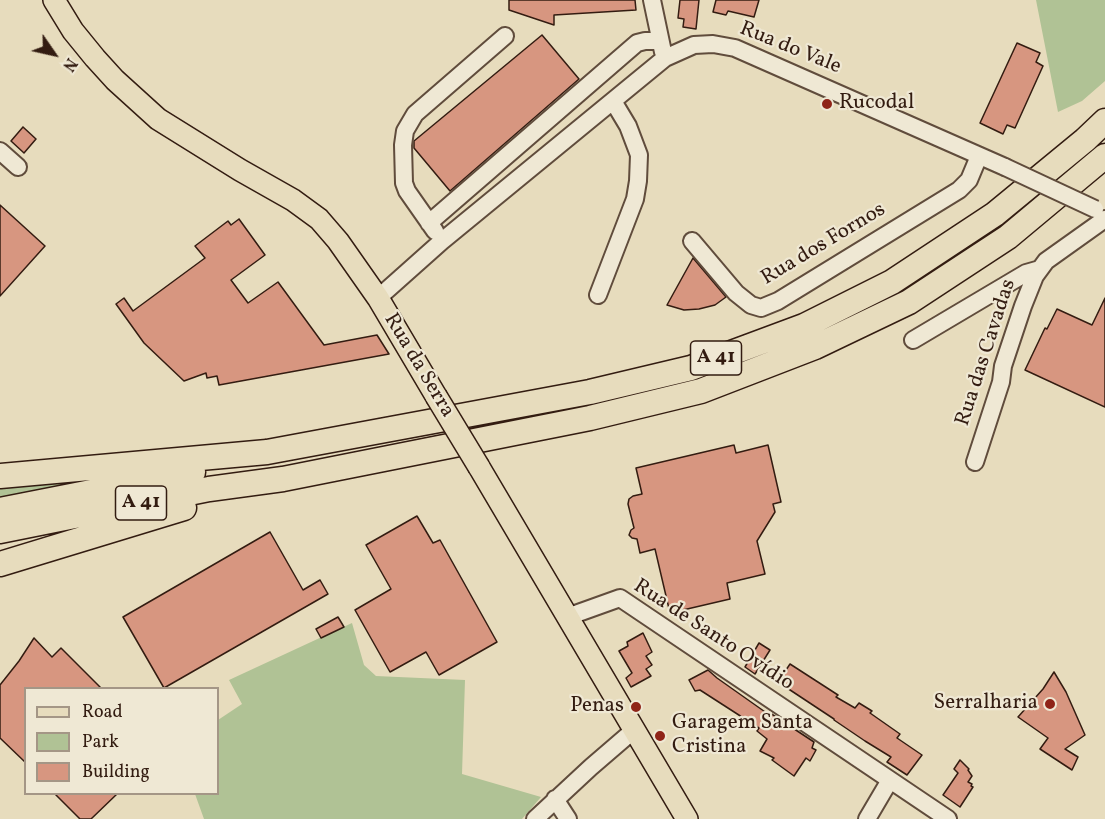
<!DOCTYPE html>
<meta charset="utf-8">
<style>
body{margin:0}
#map{position:relative;width:1105px;height:819px;overflow:hidden;background:#e7dcbd;font-family:Vollkorn,serif}
canvas{display:block}
.legend{position:absolute;left:24px;top:687px;width:195px;height:108px;box-sizing:border-box;background:#efe8d4;border:2px solid #a49686;margin:0;padding:8px 10px;list-style:none;font-size:18px;color:#331c11}
.legend li{display:flex;align-items:center;gap:12px;height:30px}
.legend b{width:30px;border:2px solid #a49686}
.north{position:absolute;left:24px;top:24px;width:60px;height:60px;-webkit-text-stroke:4px #efe8d4;paint-order:stroke;rotate:124deg;font-size:16px;font-weight:700;line-height:24px;text-align:center;color:#331c11}
.north::after{content:'';display:block;margin:auto;width:21px;height:27px;background:#331c11;clip-path:polygon(50% 0,100% 100%,50% 72%,0 100%)}
</style>
<div id="map">
<canvas width="1105" height="819"></canvas>
<ul class="legend">
<li><b style="height:8px;background:#e7dcbd"></b>Road</li>
<li><b style="height:16px;background:#b0c295"></b>Park</li>
<li><b style="height:16px;background:#d79680"></b>Building</li>
</ul>
<div class="north">N</div>
</div>
<script>
const ctx = document.querySelector('canvas').getContext('2d');
ctx.lineJoin = 'round';
function fill(path, color) { ctx.fillStyle = color; ctx.fill(path, 'evenodd'); }
const shape = rows => new Path2D(rows.map(r => 'M' + r).join(''));
function strokePath(path, color, width, dash) { ctx.strokeStyle = color; ctx.lineWidth = width; ctx.lineCap = dash ? 'butt' : 'round'; ctx.setLineDash(dash || []); ctx.stroke(path); }
function drawText(font, color, halo, rows, align = 'center') {
  ctx.font = font + ' Vollkorn,serif'; ctx.lineWidth = 4.5; ctx.setLineDash([]); ctx.textBaseline = 'middle'; ctx.strokeStyle = halo; ctx.fillStyle = color; for (const [text, x, y, turn = 0] of rows) {
    ctx.save(); ctx.translate(x, y); ctx.rotate((+turn || 0) * Math.PI / 180); ctx.textAlign = isNaN(turn) ? turn : align; if (halo) ctx.strokeText(text, 0, 0); ctx.fillText(text, 0, 0); ctx.restore();
  }
}
fill(shape([
 [1036,0,1105,0,1105,81,1082,101,1058,112],
 [145,471,0,499,0,483],
 [352,623,364,665,376,676,465,680,462,774,541,797,522,819,204,819,195,794,218,794,218,720,242,704,229,680]
]), '#b0c295');
const building = shape([
 [509,0,635,0,636,10,554,15,554,25,509,10,509,0],
 [680,0,699,0,696,29,683,27,684,19,678,18,680,0],
 [716,0,759,0,754,17,728,11,726,15,713,12,716,0],
 [542,35,579,79,450,191,414,148,414,141,542,35],
 [1017,43,1040,53,1036,62,1043,66,1015,128,1007,125,1003,134,980,123,1017,43],
 [23,127,36,139,24,153,11,141,23,127],
 [0,205,45,246,0,296,0,205],
 [239,219,265,255,231,280,248,303,278,282,324,345,377,335,389,354,219,385,217,376,207,378,206,373,184,381,144,343,116,304,124,298,133,311,205,258,195,246,228,221,231,225,239,219],
 [693,258,726,297,715,305,699,309,684,310,667,305,693,258],
 [1105,298,1105,407,1025,370,1045,328,1047,329,1057,309,1092,325,1105,298],
 [734,445,736,453,768,445,781,502,773,504,775,512,757,541,765,574,727,583,730,599,670,613,655,549,640,553,637,539,632,538,629,535,631,530,634,528,628,504,629,499,633,496,642,494,636,468,734,445],
 [417,516,433,543,440,540,497,642,439,675,426,652,390,672,355,610,391,589,366,545,417,516],
 [270,532,303,590,320,580,328,594,164,688,123,617,270,532],
 [338,617,344,627,321,638,316,629,338,617],
 [643,633,652,652,646,656,652,665,646,669,651,676,631,687,626,678,632,673,619,651,628,646,627,642,643,633],
 [34,638,52,657,61,648,101,688,26,688,26,763,0,738,0,685,19,661,34,638],
 [759,643,770,650,755,674,745,667,759,643],
 [790,664,838,695,836,697,855,708,859,703,872,711,870,713,900,734,897,738,922,755,907,775,887,762,891,757,865,741,834,720,834,719,778,682,790,664],
 [708,670,717,678,768,714,770,713,814,742,812,748,816,750,810,761,806,758,794,776,772,760,774,758,760,751,767,739,757,731,759,728,700,690,695,691,689,680,708,670],
 [1054,672,1066,692,1085,735,1065,749,1078,757,1072,770,1040,749,1048,738,1018,717,1043,689,1054,672],
 [960,760,969,769,968,770,972,776,968,782,972,784,971,786,973,787,960,807,943,795,958,773,954,769,960,760],
 [55,794,117,794,91,819,80,819,55,794]
]);
fill(building, '#d79680');
strokePath(building, '#331c11', 1.5);
const minor = shape([
 [652,0,663,52],
 [0,151,18,167],
 [429,223,637,43,645,41,660,41],
 [435,231,407,191,404,183,403,145,405,131,415,114,505,36],
 [692,241,736,293,751,305,761,308,778,301,959,190,969,180,979,156],
 [598,295,635,199,638,181,639,155,628,126,613,101],
 [378,298,442,241,665,58,694,45,713,44,735,48,1005,167],
 [913,340,1026,273,1040,269],
 [975,462,1001,382,1003,366,1023,306,1035,276,1046,261,1105,219],
 [567,617,620,598,948,819],
 [555,799,568,819],
 [535,819,591,767,634,730],
 [867,819,890,780]
]);
const major = shape([
 [54,0,73,31,95,58,115,80,158,119,240,170,293,200,319,219,338,241,378,298,436,396],
 [479,467,687,819]
]);
const highway = shape([
 [0,476,267,452,590,392,691,368,804,326,892,282,995,214,1085,140,1105,121],
 [0,510,193,472],
 [0,531,209,489,283,479,590,418,701,391,815,347,909,302,1008,237,1105,156],
 [0,564,184,508]
]);
strokePath(minor, '#604c3c', 20);
strokePath(major, '#331c11', 24);
strokePath(highway, '#331c11', 27);
strokePath(minor, '#efe8d4', 16);
strokePath(major, '#e7dcbd', 21);
strokePath(highway, '#e7dcbd', 24);
const minorBridge = shape([
 [1005,167,1095,209]
]);
const majorBridge = shape([
 [436,396,479,467]
]);
strokePath(minorBridge, '#604c3c', 20, []);
strokePath(majorBridge, '#331c11', 24, []);
strokePath(minorBridge, '#efe8d4', 16);
strokePath(majorBridge, '#e7dcbd', 21);
for (const [x, y, r, color] of [
 [827,104,6,"#8f2418"],
 [1050,704,6,"#8f2418"],
 [636,707,6,"#8f2418"],
 [660,736,6,"#8f2418"]
]) { const dot = new Path2D(); dot.arc(x, y, r, 0, 2 * Math.PI); ctx.fillStyle = color; ctx.fill(dot); strokePath(dot, '#efe8d4', 2); }
for (const [x, y, w] of [
 [716,358,51],
 [141,503,51]
]) { const box = new Path2D(); box.roundRect(x - w / 2, y - 17, w, 34, 4.5); ctx.fillStyle = '#efe8d4'; ctx.fill(box); strokePath(box, '#331c11', 1.5); }
drawText('bold 20px', '#331c11', null, [
 ["A 41",716,358],
 ["A 41",141,503]
]);
drawText('21px', '#331c11', '#efe8d4', [
 ["Rua do Vale",790,49,22],
 ["Rua dos Fornos",824,245,-31],
 ["Rua das Cavadas",987,353,-72],
 ["Rua da Serra",418,366,59],
 ["Rua de Santo Ovídio",713,636,33]
]);
drawText('21px', '#331c11', '#efe8d4', [
 ["Rucodal",839,104],
 ["Serralharia",1038,704,"right"],
 ["Penas",624,707,"right"],
 ["Garagem Santa",672,724],
 ["Cristina",672,748]
], 'left');
</script>
